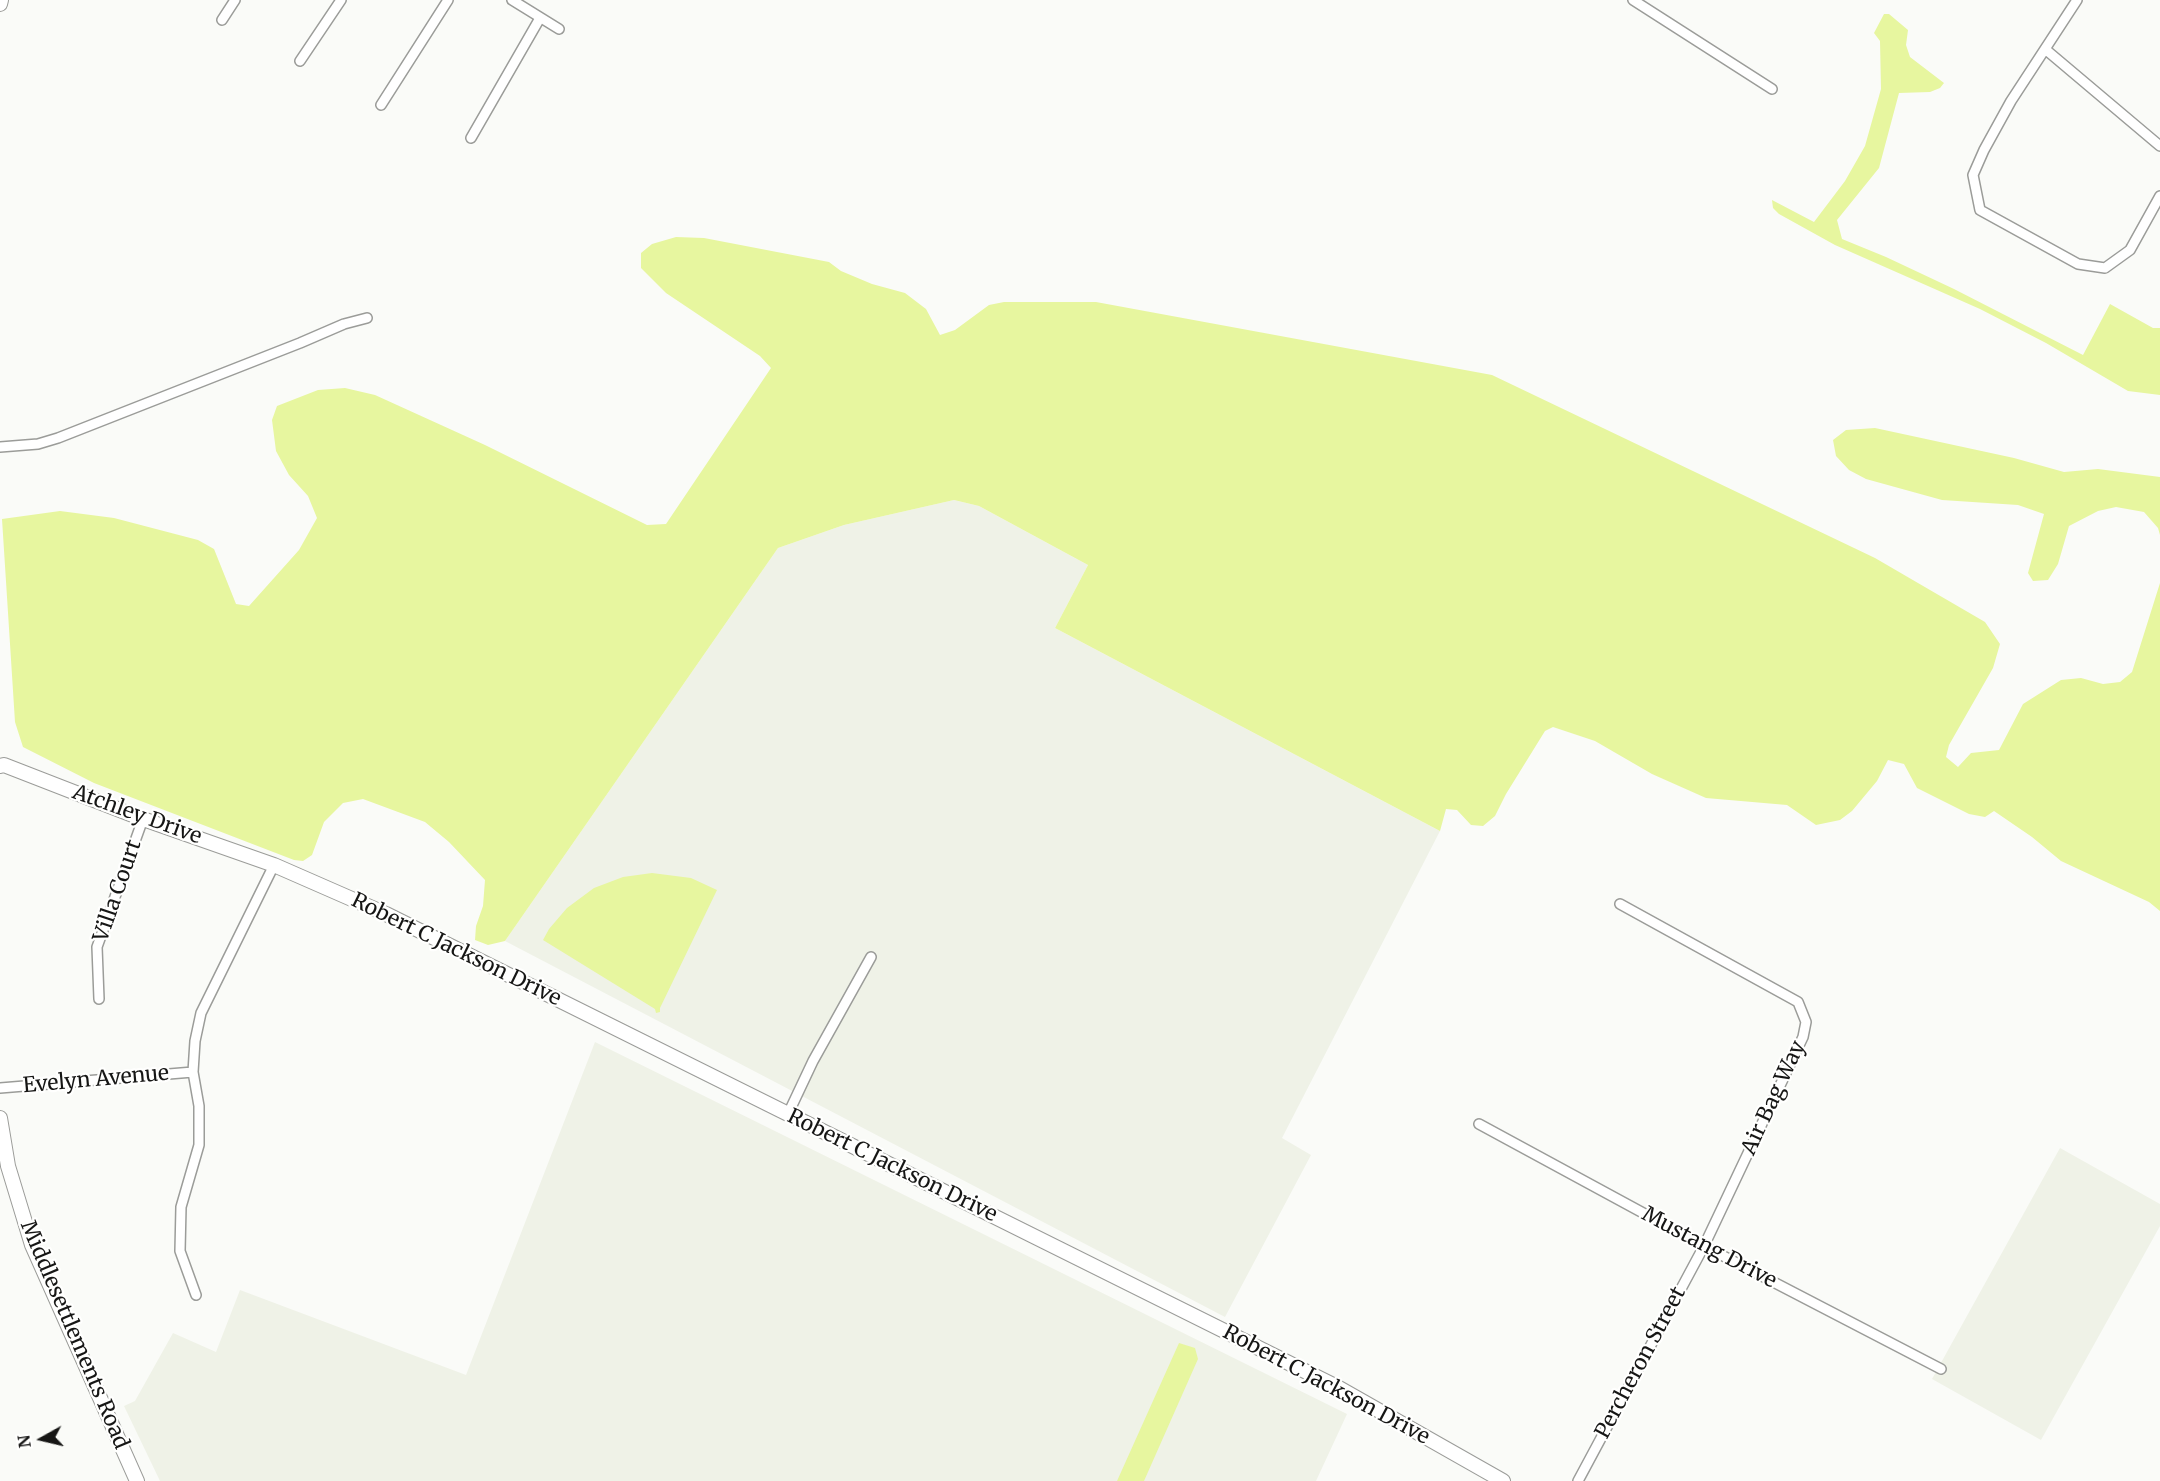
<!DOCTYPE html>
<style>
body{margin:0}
#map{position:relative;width:2160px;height:1481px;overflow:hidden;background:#fafbf8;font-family:Merriweather,serif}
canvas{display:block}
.north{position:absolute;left:12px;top:1409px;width:60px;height:60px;-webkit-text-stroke:4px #fffffe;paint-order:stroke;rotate:262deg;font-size:16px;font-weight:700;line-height:24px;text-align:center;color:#161615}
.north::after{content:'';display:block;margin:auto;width:21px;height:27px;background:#161615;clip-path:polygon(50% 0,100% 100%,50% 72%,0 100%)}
</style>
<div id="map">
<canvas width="2160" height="1481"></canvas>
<div class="north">N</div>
</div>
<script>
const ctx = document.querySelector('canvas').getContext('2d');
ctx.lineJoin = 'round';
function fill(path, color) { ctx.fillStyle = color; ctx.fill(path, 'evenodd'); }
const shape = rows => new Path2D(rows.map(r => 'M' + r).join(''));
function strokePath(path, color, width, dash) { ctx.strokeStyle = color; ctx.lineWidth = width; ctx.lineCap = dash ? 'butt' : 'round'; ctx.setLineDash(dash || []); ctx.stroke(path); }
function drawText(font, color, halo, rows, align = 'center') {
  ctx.font = font + ' Merriweather,serif'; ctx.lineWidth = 4.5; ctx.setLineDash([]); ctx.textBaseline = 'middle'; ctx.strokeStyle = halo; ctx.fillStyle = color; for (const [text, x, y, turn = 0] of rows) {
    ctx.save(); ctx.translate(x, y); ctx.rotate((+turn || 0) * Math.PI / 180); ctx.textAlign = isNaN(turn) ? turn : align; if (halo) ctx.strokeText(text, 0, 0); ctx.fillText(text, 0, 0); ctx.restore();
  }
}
fill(shape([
 [954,500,979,506,1088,565,1055,628,1440,831,1282,1138,1311,1155,1225,1317,505,941,778,548,844,525],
 [595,1042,1347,1414,1316,1481,160,1481,124,1406,135,1401,173,1333,216,1352,240,1290,466,1375],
 [2060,1148,2160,1204,2160,1226,2041,1440,1932,1379]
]), '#eff2e7');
fill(shape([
 [1884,14,1889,14,1908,30,1906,45,1910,57,1944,83,1940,88,1930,92,1899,93,1879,168,1837,220,1842,239,1886,257,1954,289,2083,355,2110,304,2153,328,2160,328,2160,395,2128,391,2046,343,1980,309,1835,245,1779,214,1773,208,1772,200,1814,222,1845,181,1865,146,1881,89,1880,41,1874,33],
 [676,237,704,238,829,262,841,271,872,284,905,293,926,309,940,335,955,330,989,305,1004,302,1096,302,1492,375,1875,558,1985,622,2000,644,1993,668,1949,745,1946,757,1958,767,1971,753,1999,750,2023,704,2061,680,2081,678,2103,684,2120,682,2132,672,2160,583,2160,911,2149,902,2061,861,2032,837,1994,811,1985,817,1969,814,1917,788,1904,764,1888,760,1877,781,1852,811,1840,820,1816,825,1787,805,1706,798,1652,774,1595,741,1553,727,1545,731,1506,794,1495,816,1483,826,1471,825,1457,810,1446,809,1440,831,1055,628,1088,565,979,506,954,500,844,525,778,548,505,941,488,945,475,940,476,926,483,906,485,880,449,842,425,822,363,799,343,803,324,822,312,855,303,861,294,860,94,783,23,747,15,722,2,519,60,511,114,518,198,540,214,549,236,604,249,606,299,550,317,518,308,496,289,475,276,451,272,420,277,406,318,390,345,388,375,395,485,445,647,525,666,524,771,368,760,356,666,293,641,268,641,253,652,244],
 [1875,428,2014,458,2064,472,2098,469,2160,477,2160,535,2158,528,2144,512,2116,507,2098,511,2069,526,2058,564,2048,580,2033,581,2028,573,2044,514,2018,505,1942,500,1866,479,1849,470,1836,456,1833,440,1846,430],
 [652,873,691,878,717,890,660,1008,660,1012,656,1013,655,1009,543,940,549,929,567,908,594,888,623,877],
 [1179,1343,1195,1348,1198,1359,1144,1481,1117,1481]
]), '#e7f69f');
const street = shape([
 [512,0,559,29],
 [1633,0,1772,89],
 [2077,0,2011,101,1984,150,1973,175,1980,210,2078,264,2105,268,2130,250,2160,196],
 [222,20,235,0],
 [2045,49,2160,146],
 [300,61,341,0],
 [381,105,448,0],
 [471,138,540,18],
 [0,447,38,444,58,438,300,343,344,324,367,318],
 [99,999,97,947,143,819],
 [0,1088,193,1072],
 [788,1114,813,1061,871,957],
 [1479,1124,1704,1246,1941,1369],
 [196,1295,180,1251,181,1207,199,1145,199,1106,193,1072,195,1041,201,1013,274,865],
 [1578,1481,1704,1246,1803,1037,1806,1022,1798,1002,1620,904]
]);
const secondary = shape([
 [0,4,1,0],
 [0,766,4,765,143,819,274,865,386,914,1339,1388,1503,1481],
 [0,1118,8,1166,32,1245,137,1481]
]);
strokePath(street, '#9b9c99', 12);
strokePath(secondary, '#9b9c99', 16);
strokePath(street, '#fff', 9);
strokePath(secondary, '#fff', 14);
drawText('21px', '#161615', '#fffffe', [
 ["Atchley Drive",137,815,20],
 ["Villa Court",118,891,-71],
 ["Robert C Jackson Drive",456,950,26],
 ["Evelyn Avenue",96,1080,-5],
 ["Air Bag Way",1774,1098,-65],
 ["Robert C Jackson Drive",892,1166,26],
 ["Mustang Drive",1709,1248,28],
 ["Middlesettlements Road",74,1335,67],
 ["Percheron Street",1641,1363,-62],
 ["Robert C Jackson Drive",1326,1385,28]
]);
</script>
